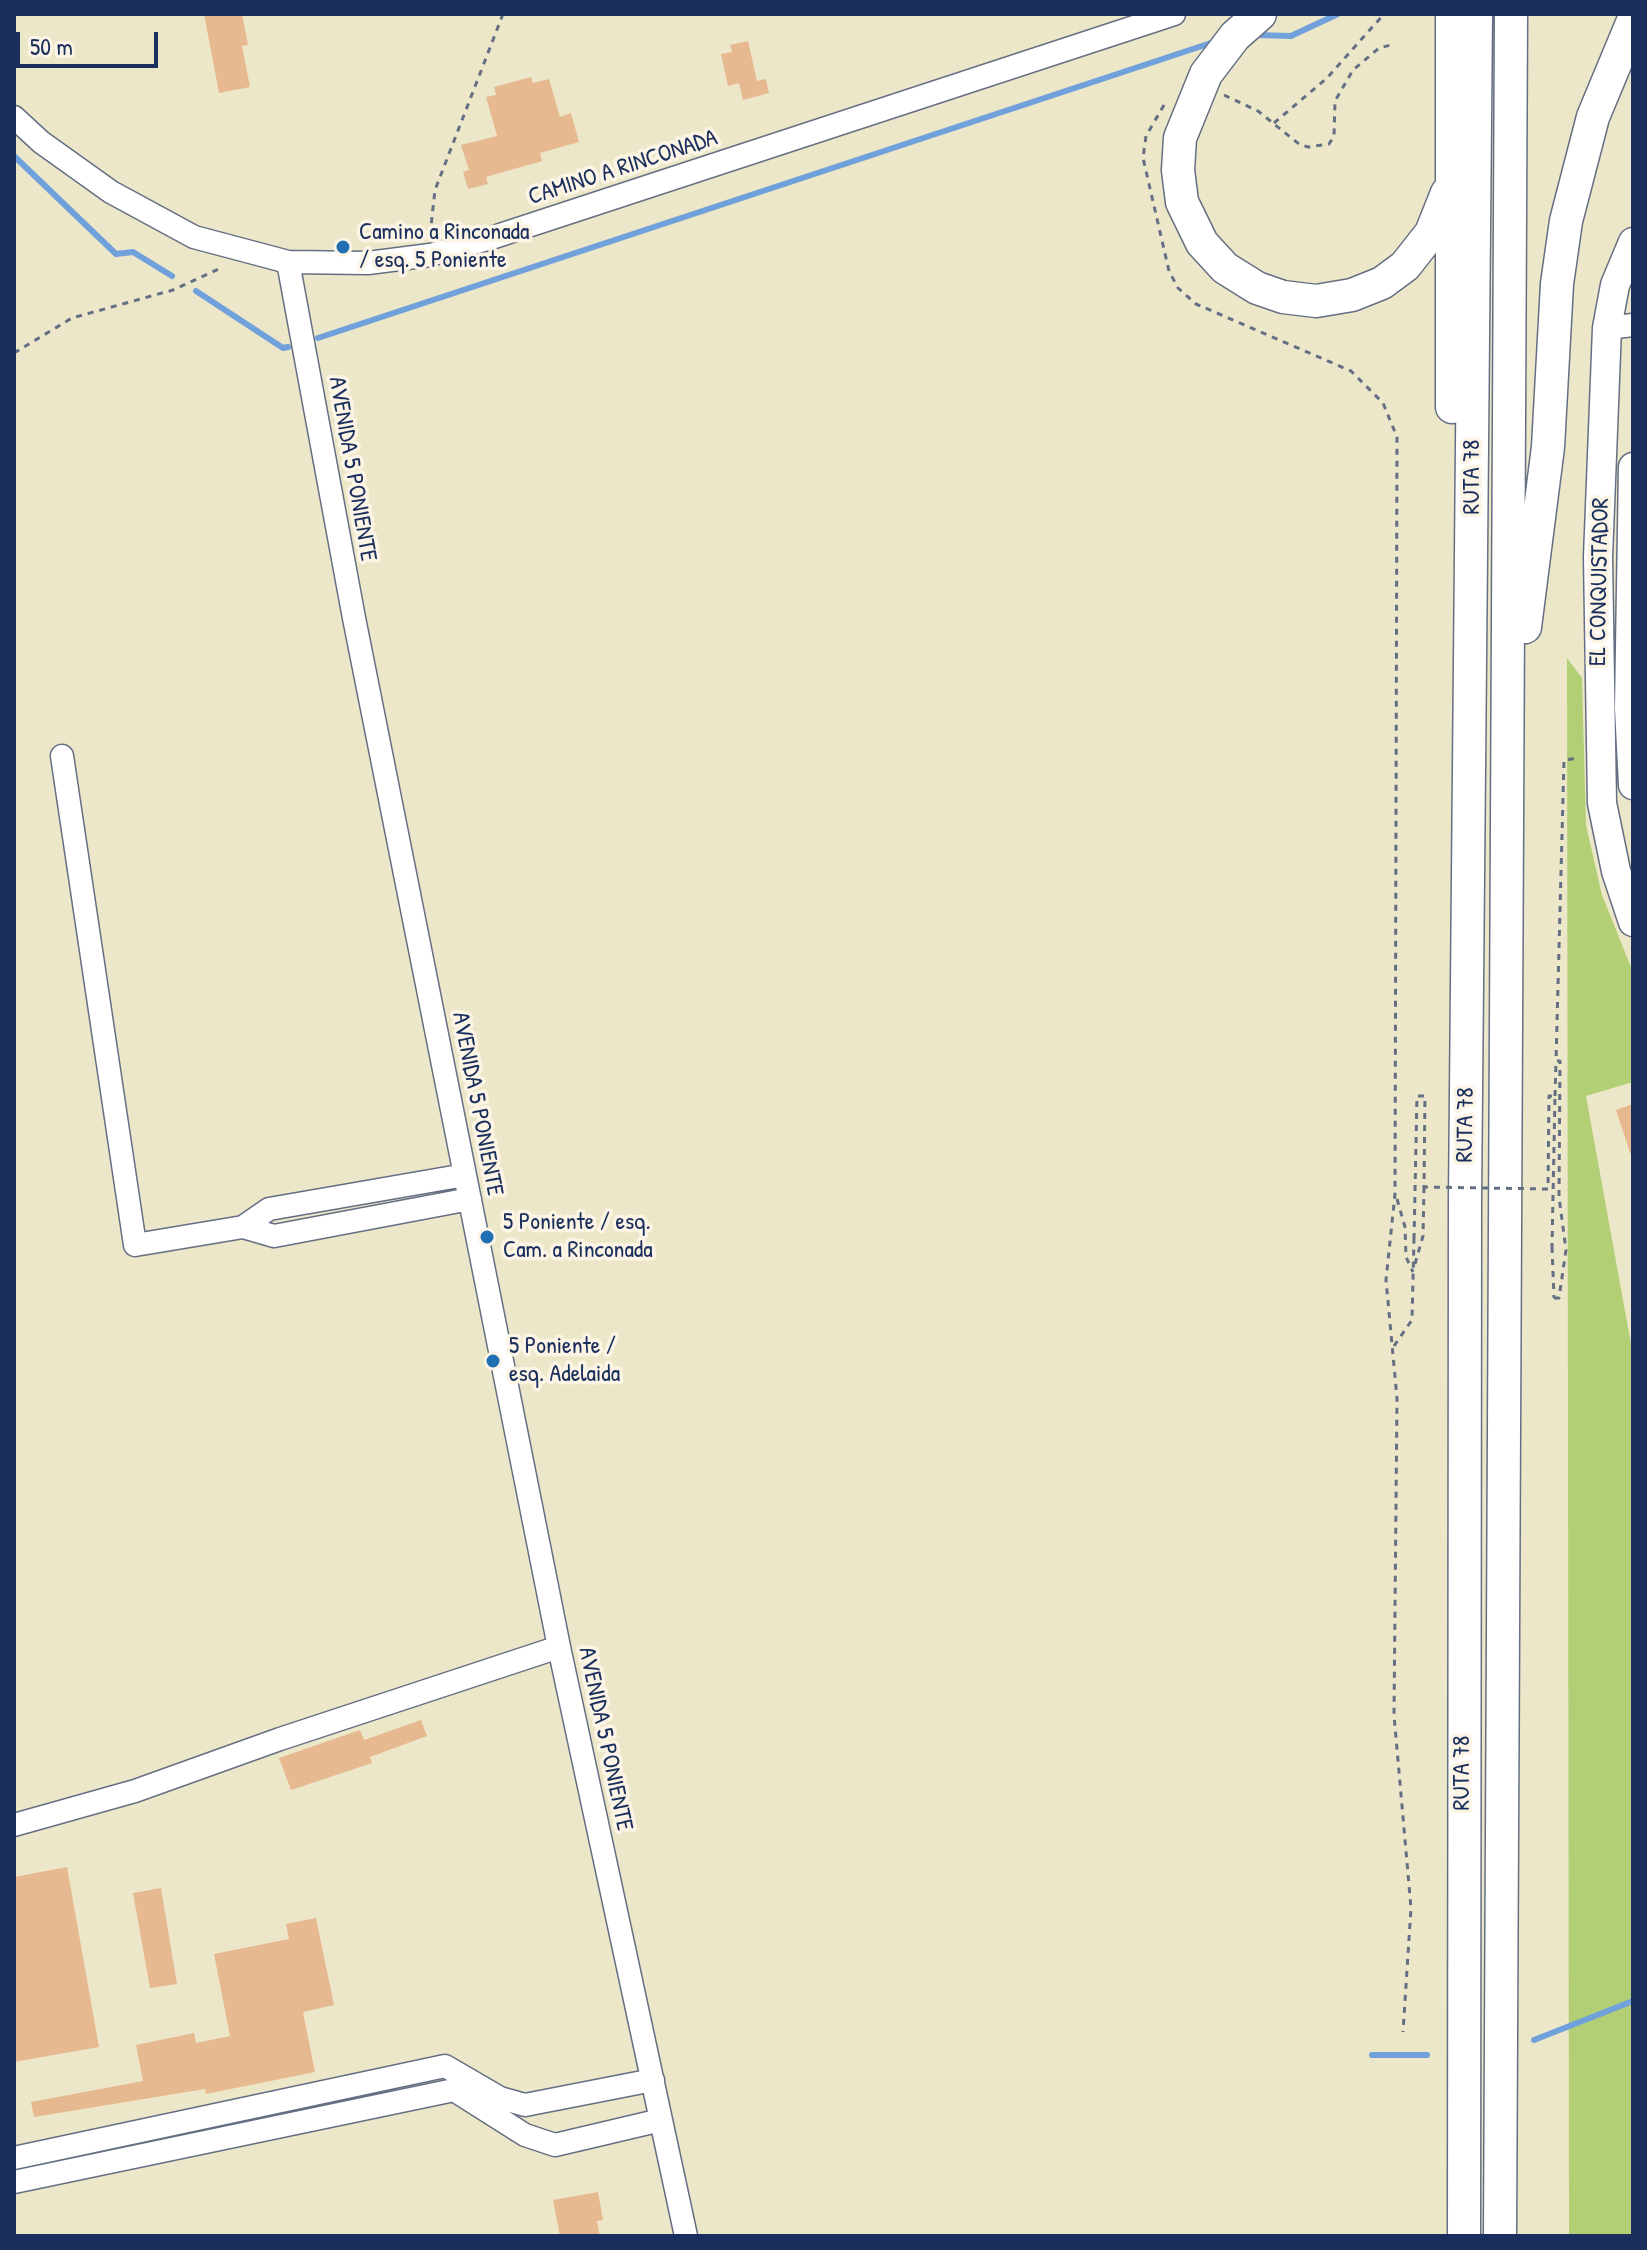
<!DOCTYPE html>
<style>
body{margin:0}
#map{position:relative;width:1647px;height:2250px;overflow:hidden;background:#ede7c9;font-family:"Patrick Hand",sans-serif}
canvas{display:block}
.frame{position:absolute;inset:0;border:16px solid #1b2f5e;pointer-events:none}
.scale{position:absolute;left:16px;top:32px;width:142px;height:36px;box-sizing:border-box;border:4px solid #1b2f5e;border-top:0;padding-left:10px;font-size:24px;line-height:28px;white-space:nowrap;color:#1b2f5e;-webkit-text-stroke:6px #fcf5e5;paint-order:stroke}
</style>
<div id="map">
<canvas width="1647" height="2250"></canvas>
<div class="frame"></div>
<div class="scale">50 m</div>
</div>
<script>
const ctx = document.querySelector('canvas').getContext('2d');
ctx.lineJoin = 'round';
function fill(path, color) { ctx.fillStyle = color; ctx.fill(path, 'evenodd'); }
const shape = rows => new Path2D(rows.map(r => 'M' + r).join(''));
function strokePath(path, color, width, dash) { ctx.strokeStyle = color; ctx.lineWidth = width; ctx.lineCap = dash ? 'butt' : 'round'; ctx.setLineDash(dash || []); ctx.stroke(path); }
function drawText(font, color, halo, rows, align = 'center') {
  ctx.font = font + ' "Patrick Hand",sans-serif'; ctx.lineWidth = 7; ctx.setLineDash([]); ctx.textBaseline = 'middle'; ctx.strokeStyle = halo; ctx.fillStyle = color; for (const [text, x, y, turn = 0] of rows) {
    ctx.save(); ctx.translate(x, y); ctx.rotate((+turn || 0) * Math.PI / 180); ctx.textAlign = isNaN(turn) ? turn : align; if (halo) ctx.strokeText(text, 0, 0); ctx.fillText(text, 0, 0); ctx.restore();
  }
}
fill(shape([
 [1567,658,1582,678,1586,825,1602,895,1633,972,1633,1082,1586,1096,1633,1355,1633,2236,1569,2236]
]), '#b3cf76');
strokePath(shape([
 [1255,35,1291,36,1338,14],
 [14,156,116,254,133,252,172,276],
 [196,291,283,348,288,347],
 [318,338,1217,41],
 [1534,2040,1633,2001],
 [1372,2055,1427,2055]
]), '#71a1db', 6);
fill(shape([
 [204,14,242,14,248,45,242,46,250,87,219,93],
 [748,41,757,81,766,79,769,93,743,100,739,83,728,86,721,54,732,52,730,45],
 [531,77,533,83,549,79,560,117,571,113,579,142,540,153,542,161,486,177,488,184,468,189,463,172,469,170,461,145,497,136,486,97,496,95,494,87],
 [1633,1104,1633,1153,1630,1153,1616,1110],
 [421,1720,427,1736,370,1757,372,1763,291,1790,279,1758,360,1730,364,1740],
 [67,1867,99,2047,14,2062,14,1877],
 [161,1888,177,1984,150,1988,133,1893],
 [316,1918,334,2005,303,2012,315,2072,206,2094,205,2089,34,2117,31,2102,143,2081,136,2045,194,2033,196,2043,230,2036,214,1954,289,1939,286,1924],
 [598,2192,603,2220,597,2221,600,2236,560,2236,553,2200]
]), '#e6b991');
const minor = shape([
 [14,117,41,142,111,192,194,237,288,262,368,263,430,255,488,239,1174,14],
 [288,262,354,618,559,1647,686,2236],
 [1607,328,1633,325],
 [62,756,135,1245,243,1227],
 [465,1175,269,1209,243,1227,274,1236,470,1199],
 [14,1825,135,1791,280,1739,559,1647],
 [14,2158,445,2066,500,2098,525,2105,653,2080],
 [14,2182,454,2090,525,2135,555,2145,661,2120]
]);
const major = shape([
 [1633,242,1615,285,1607,328,1598,557,1602,803,1616,871,1633,922],
 [1633,467,1629,708,1633,785]
]);
const highway = shape([
 [1260,14,1235,36,1206,74,1180,138,1178,170,1182,202,1202,243,1225,268,1257,288,1283,297,1316,301,1352,295,1382,283,1405,266,1431,233,1447,193],
 [1452,407,1452,14],
 [1525,627,1548,447,1557,284,1566,221,1593,117,1633,21],
 [1464,2236,1465,1199,1476,14],
 [1500,2236,1511,14]
]);
strokePath(minor, '#646f83', 25);
strokePath(major, '#646f83', 31);
strokePath(highway, '#646f83', 35);
strokePath(shape([
 [1224,95,1258,111,1299,144,1308,147,1329,144,1334,136,1335,101,1353,70,1379,48,1391,45],
 [1164,105,1146,136,1143,158,1169,271,1178,288,1196,304,1351,371,1383,403,1397,437,1395,1194,1386,1280,1397,1398,1394,1715,1411,1908,1403,2032],
 [1274,123,1327,78,1384,14],
 [430,235,435,190,503,14],
 [14,353,72,318,173,290,223,267],
 [1555,1096,1556,1061],
 [1397,1199,1405,1227,1406,1257,1413,1272],
 [1552,1247,1554,1298],
 [1415,1264,1423,1236,1424,1187],
 [1554,1298,1559,1298,1566,1250,1559,1197,1560,1061,1556,1061,1564,760,1579,758],
 [1394,1346,1412,1320,1414,1239]
]), '#646f83', 3, [6, 6]);
strokePath(minor, '#fff', 22);
strokePath(major, '#fff', 28);
strokePath(highway, '#fff', 32);
strokePath(shape([
 [1414,1239,1417,1096,1425,1096,1424,1187,1548,1189,1549,1096,1555,1096,1552,1247]
]), '#646f83', 3, [6, 6]);
for (const [x, y, r, color] of [
 [343,247,8,"#1f6fb2"],
 [487,1237,8,"#1f6fb2"],
 [493,1361,8,"#1f6fb2"]
]) { const dot = new Path2D(); dot.arc(x, y, r, 0, 2 * Math.PI); ctx.fillStyle = color; ctx.fill(dot); strokePath(dot, '#fcf5e5', 3); }
drawText('24px', '#1b2f5e', '#fcf5e5', [
 ["CAMINO A RINCONADA",623,168,-18],
 ["AVENIDA 5 PONIENTE",352,469,80],
 ["RUTA 78",1473,477,-90],
 ["EL CONQUISTADOR",1600,582,-89],
 ["AVENIDA 5 PONIENTE",477,1104,79],
 ["RUTA 78",1466,1125,-89],
 ["AVENIDA 5 PONIENTE",605,1739,78],
 ["RUTA 78",1463,1773,-90]
]);
drawText('24px', '#1b2f5e', '#fcf5e5', [
 ["Camino a Rinconada",359,233],
 ["/ esq. 5 Poniente",359,261],
 ["5 Poniente / esq.",503,1223],
 ["Cam. a Rinconada",503,1251],
 ["5 Poniente /",509,1347],
 ["esq. Adelaida",509,1375]
], 'left');
</script>
